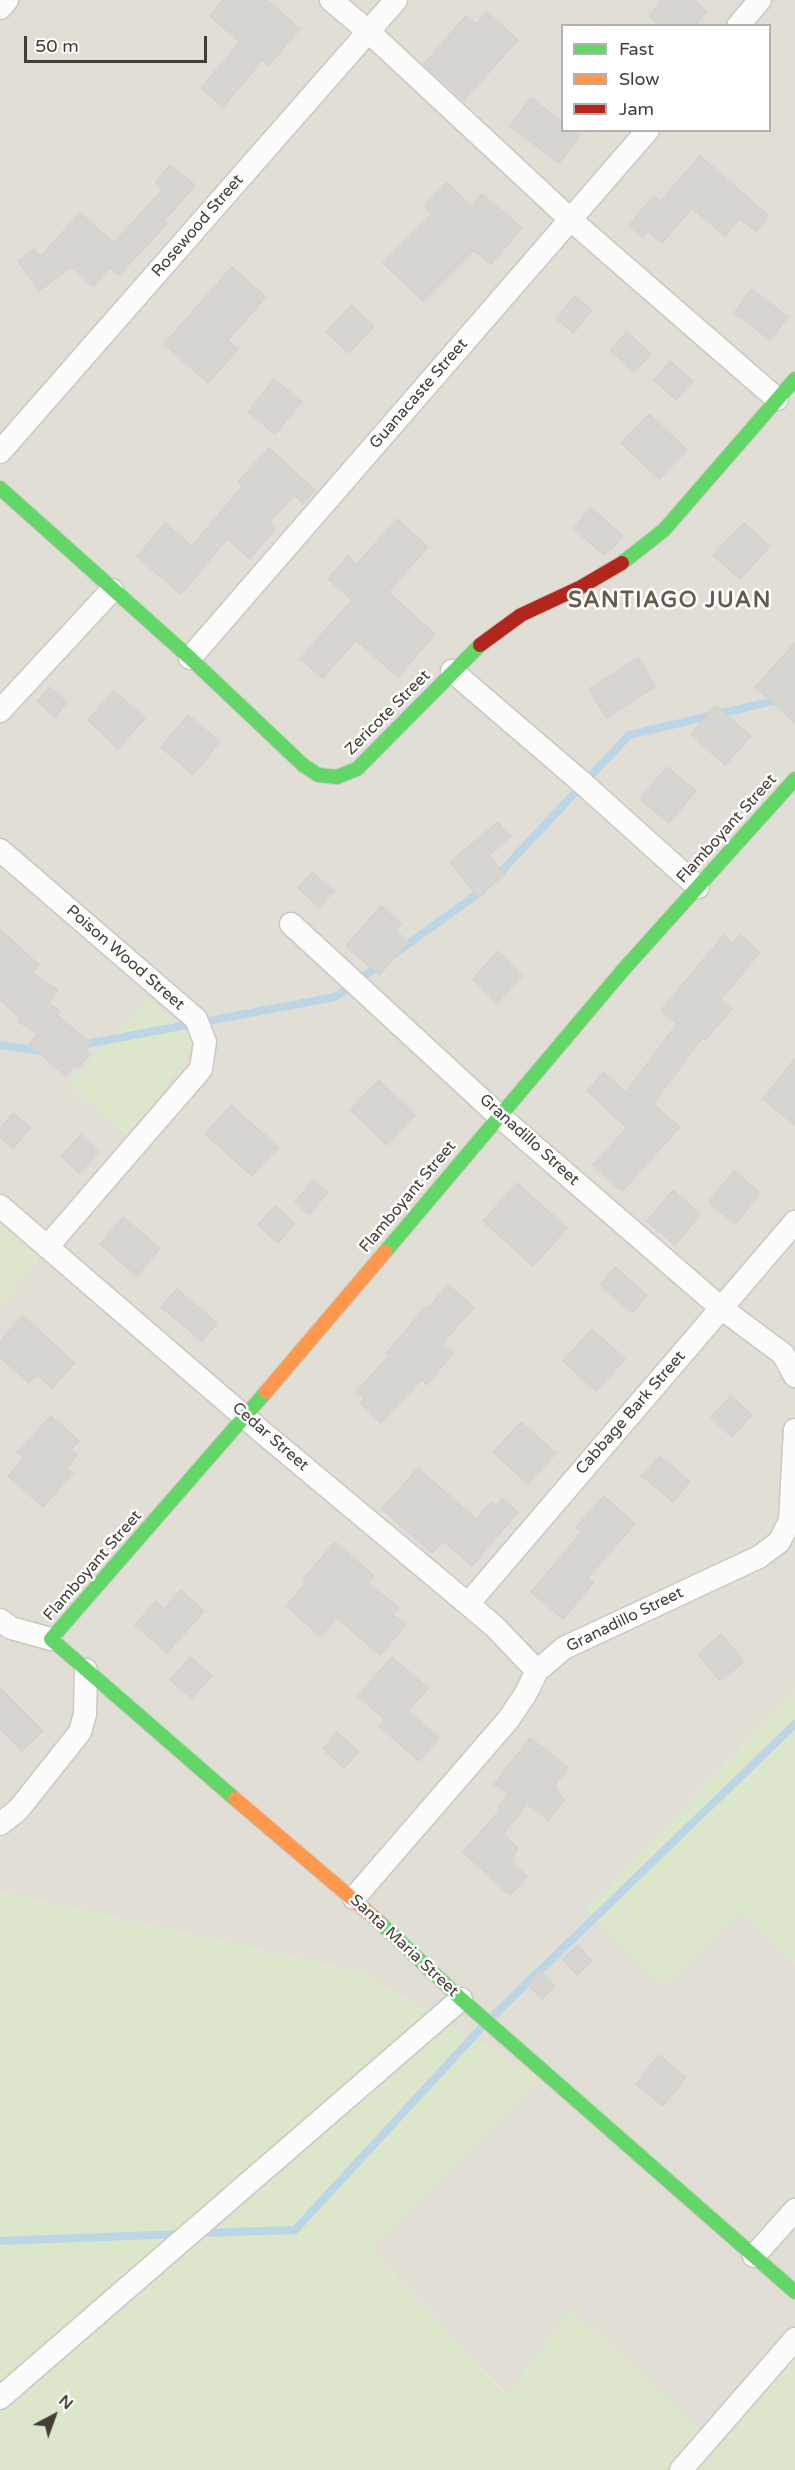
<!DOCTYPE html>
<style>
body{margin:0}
#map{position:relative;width:795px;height:2470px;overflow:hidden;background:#eeece8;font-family:"Varela Round",sans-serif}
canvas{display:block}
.legend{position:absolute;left:561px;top:24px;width:210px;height:108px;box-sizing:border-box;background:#fff;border:2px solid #b3b1ae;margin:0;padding:8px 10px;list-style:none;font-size:18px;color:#423d35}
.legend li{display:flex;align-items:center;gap:12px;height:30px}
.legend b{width:30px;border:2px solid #b3b1ae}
.north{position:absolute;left:24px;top:2386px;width:60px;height:60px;-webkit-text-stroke:4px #fff;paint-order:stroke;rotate:41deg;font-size:16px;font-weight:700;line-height:24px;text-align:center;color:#423d35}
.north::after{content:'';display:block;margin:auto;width:21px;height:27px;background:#423d35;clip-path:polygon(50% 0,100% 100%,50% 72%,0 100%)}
.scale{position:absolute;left:24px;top:36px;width:183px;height:27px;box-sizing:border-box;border:3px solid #423d35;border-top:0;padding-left:8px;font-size:18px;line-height:21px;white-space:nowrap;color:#423d35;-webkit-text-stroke:4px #fff;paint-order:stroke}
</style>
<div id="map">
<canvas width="795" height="2470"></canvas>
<ul class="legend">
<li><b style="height:8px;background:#63d668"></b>Fast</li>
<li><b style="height:8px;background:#ff974d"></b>Slow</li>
<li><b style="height:8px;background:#b3261e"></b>Jam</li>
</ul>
<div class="north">N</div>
<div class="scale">50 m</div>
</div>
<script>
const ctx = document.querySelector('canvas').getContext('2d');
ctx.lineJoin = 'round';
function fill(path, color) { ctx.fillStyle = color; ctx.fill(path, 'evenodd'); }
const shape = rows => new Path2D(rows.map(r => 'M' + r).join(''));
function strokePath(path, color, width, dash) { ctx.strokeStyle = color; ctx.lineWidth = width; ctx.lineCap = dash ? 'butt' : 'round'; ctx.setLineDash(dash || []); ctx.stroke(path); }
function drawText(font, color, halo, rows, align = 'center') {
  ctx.font = font + ' "Varela Round",sans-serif'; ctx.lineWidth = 5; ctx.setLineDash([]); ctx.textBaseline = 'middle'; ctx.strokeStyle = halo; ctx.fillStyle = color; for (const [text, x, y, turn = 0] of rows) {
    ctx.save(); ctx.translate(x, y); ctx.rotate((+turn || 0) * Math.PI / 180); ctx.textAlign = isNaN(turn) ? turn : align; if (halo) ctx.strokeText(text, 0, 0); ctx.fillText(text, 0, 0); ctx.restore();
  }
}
fill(shape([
 [0,0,795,0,795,1690,587,1911,740,1911,795,1964,795,2332,703,2432,507,2395,371,2250,539,2077,360,1972,0,1892],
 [562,26,770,26,770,130,562,130]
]), '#e1ded6');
fill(shape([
 [148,998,196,1041,131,1140,68,1085],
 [0,1220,41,1258,0,1305],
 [795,1690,795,1964,740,1911,663,1987,587,1911],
 [0,1892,360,1972,539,2077,372,2250,506,2395,571,2310,703,2432,795,2332,795,2470,0,2470]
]), '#dbe6ca');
strokePath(shape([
 [496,877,629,735,795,696],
 [393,955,483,890],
 [0,1045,46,1052],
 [81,1045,335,997,381,964],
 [493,2016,795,1724],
 [199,2233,295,2230,482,2027],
 [0,2241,181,2234]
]), '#bcd6e8', 8);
const building = shape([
 [223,0,267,0,300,29,268,66,262,60,223,107,201,88,240,42,210,16,223,0],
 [662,0,694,0,707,11,695,26,660,26,649,16,662,0],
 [487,12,518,40,464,100,424,64,466,16,476,24,487,12],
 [531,98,562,122,562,130,573,130,580,135,559,163,510,126,531,98],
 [700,156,769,216,756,232,740,218,725,236,692,208,662,243,648,231,643,238,629,225,654,196,660,202,700,156],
 [170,165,195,185,164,221,167,224,119,275,110,268,93,286,72,267,39,291,18,261,34,249,40,257,80,213,114,243,163,189,156,182,170,165],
 [447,182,471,206,482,194,522,228,491,264,474,250,423,301,383,263,432,214,424,206,447,182],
 [232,267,266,297,228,340,238,349,208,383,164,344,232,267],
 [752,289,788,317,770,340,734,313,752,289],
 [575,296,592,310,573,333,556,318,575,296],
 [351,305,374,326,349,353,326,332,351,305],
 [627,332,651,354,634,372,610,350,627,332],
 [670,361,693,381,676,400,654,380,670,361],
 [274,379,302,402,275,434,248,412,274,379],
 [649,414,687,450,659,479,621,443,649,414],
 [269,448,315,490,303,503,294,495,269,523,275,529,250,559,227,539,181,594,137,557,165,523,192,546,243,486,238,482,269,448],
 [591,508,623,536,614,547,603,554,573,528,591,508],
 [397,519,428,547,388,592,435,634,398,677,356,640,323,678,300,659,352,600,328,579,348,556,357,564,397,519],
 [744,523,770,546,740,579,713,555,744,523],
 [795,643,795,723,755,687,795,643],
 [638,658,656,686,607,718,589,689,638,658],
 [50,687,67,703,55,718,37,701,50,687],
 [114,691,145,718,118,749,88,720,114,691],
 [716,706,751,736,725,765,691,734,716,706],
 [188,715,220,742,193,775,161,747,188,715],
 [667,767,696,791,669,823,640,799,667,767],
 [498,822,511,837,489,855,505,874,478,897,450,862,498,822],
 [312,872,334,891,319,907,298,888,312,872],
 [381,906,401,924,395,930,408,942,379,975,346,946,381,906],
 [0,929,39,965,32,973,58,990,49,1003,60,1011,57,1015,91,1044,86,1050,90,1053,77,1069,73,1066,66,1076,29,1044,38,1034,18,1021,20,1018,0,1000,0,929],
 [724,935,733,943,740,935,760,952,721,999,732,1009,705,1040,702,1038,653,1104,680,1127,622,1191,593,1165,627,1128,587,1091,603,1072,626,1092,677,1024,661,1010,724,935],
 [498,951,522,976,497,1003,473,979,498,951],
 [795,1059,795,1125,763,1099,795,1059],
 [379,1080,415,1115,387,1145,350,1110,379,1080],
 [231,1105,278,1147,252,1176,205,1134,231,1105],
 [13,1113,31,1127,13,1148,0,1137,0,1129,13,1113],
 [81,1135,99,1152,79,1173,61,1156,81,1135],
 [734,1171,760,1193,735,1224,709,1202,734,1171],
 [313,1180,328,1192,309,1214,295,1202,313,1180],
 [517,1183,567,1228,533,1266,483,1221,517,1183],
 [673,1190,700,1214,675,1245,647,1221,673,1190],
 [275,1206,295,1223,278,1243,258,1225,275,1206],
 [123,1217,160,1248,137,1276,100,1244,123,1217],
 [615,1267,647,1295,632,1313,600,1285,615,1267],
 [448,1285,474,1307,442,1344,453,1353,427,1385,421,1380,381,1423,360,1403,364,1399,356,1392,390,1355,387,1353,426,1306,428,1308,448,1285],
 [177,1289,217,1323,202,1341,161,1307,177,1289],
 [23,1316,75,1363,52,1388,37,1375,29,1383,0,1357,0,1341,23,1316],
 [592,1329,625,1359,596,1391,563,1361,592,1329],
 [731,1396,752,1415,732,1437,711,1417,731,1396],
 [51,1416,79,1441,71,1449,77,1455,67,1468,73,1473,43,1507,8,1476,24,1458,18,1452,51,1416],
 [521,1422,556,1453,528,1484,493,1452,521,1422],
 [659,1456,690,1481,673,1502,642,1476,659,1456],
 [418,1468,476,1519,491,1502,496,1506,502,1499,518,1512,472,1566,443,1541,432,1553,382,1509,418,1468],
 [604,1496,635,1524,588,1577,594,1582,563,1619,531,1592,582,1532,576,1527,604,1496],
 [335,1542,374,1576,368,1583,399,1608,393,1614,406,1625,380,1655,337,1618,320,1636,286,1606,307,1582,303,1579,335,1542],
 [181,1590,204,1611,167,1653,135,1625,156,1601,164,1609,181,1590],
 [721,1634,744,1662,720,1681,698,1654,721,1634],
 [190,1657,212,1675,192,1698,170,1680,190,1657],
 [392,1657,428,1688,408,1711,439,1738,419,1761,379,1726,385,1720,358,1696,392,1657],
 [0,1688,43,1731,22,1751,0,1729,0,1688],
 [337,1732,359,1752,344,1768,323,1749,337,1732],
 [530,1738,569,1768,554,1786,564,1800,548,1820,527,1804,503,1834,518,1848,511,1862,527,1877,510,1895,463,1852,501,1809,498,1807,508,1794,494,1784,530,1738],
 [578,1945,592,1961,577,1975,563,1959,578,1945],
 [541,1971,555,1986,542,1999,528,1985,541,1971],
 [659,2055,686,2077,663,2106,636,2084,659,2055]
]);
fill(building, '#d7d5d1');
strokePath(building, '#d6d3ce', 1.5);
const street = shape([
 [331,0,369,32,571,220,777,399],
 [0,8,7,0],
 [738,26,760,0],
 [0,452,396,0],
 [190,658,648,130],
 [452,671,578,779,698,887],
 [0,711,112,590],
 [0,850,196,1019,205,1042,201,1069,47,1247],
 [291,924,498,1115,721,1308,783,1354,795,1376],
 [0,1206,262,1432,468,1604,495,1627,537,1671],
 [468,1604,795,1222],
 [0,1620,11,1628,51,1639],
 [0,1824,18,1810,80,1732,85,1714,86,1670],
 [354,1898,508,1720,525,1695,537,1671,564,1648,759,1557,779,1542,790,1521,795,1430],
 [754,2256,795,2210],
 [0,2398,461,1999],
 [681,2470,795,2339]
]);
const fast = shape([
 [0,488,190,658,303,765,318,775,337,777,357,769,480,645],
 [622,563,664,530,795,379],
 [385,1252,624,969,795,779],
 [235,1799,51,1639,266,1392],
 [376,1919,461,1999,795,2292]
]);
const slow = shape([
 [266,1392,385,1252],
 [235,1799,376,1919]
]);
const jam = shape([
 [480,645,521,615,581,587,622,563]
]);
strokePath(street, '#cac8c4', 25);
strokePath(fast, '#ccc9c0', 16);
strokePath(slow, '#ccc9c0', 16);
strokePath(jam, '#ccc9c0', 16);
strokePath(street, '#fcfcfc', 22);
strokePath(fast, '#63d668', 14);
strokePath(slow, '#ff974d', 14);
strokePath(jam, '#b3261e', 14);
drawText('16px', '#423d35', '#fff', [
 ["Rosewood Street",198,226,-49],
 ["Guanacaste Street",419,394,-49],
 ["Zericote Street",388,713,-45],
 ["Flamboyant Street",727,829,-48],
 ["Poison Wood Street",125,958,41],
 ["Granadillo Street",529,1140,42],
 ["Flamboyant Street",408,1197,-50],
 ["Cabbage Bark Street",631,1413,-49],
 ["Cedar Street",270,1437,41],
 ["Flamboyant Street",93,1566,-49],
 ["Granadillo Street",625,1620,-26],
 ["Santa Maria Street",404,1946,43]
]);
ctx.letterSpacing = '1.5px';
drawText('bold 22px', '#645b4e', '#fff', [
 ["SANTIAGO JUAN",670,601]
]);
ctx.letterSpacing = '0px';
</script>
